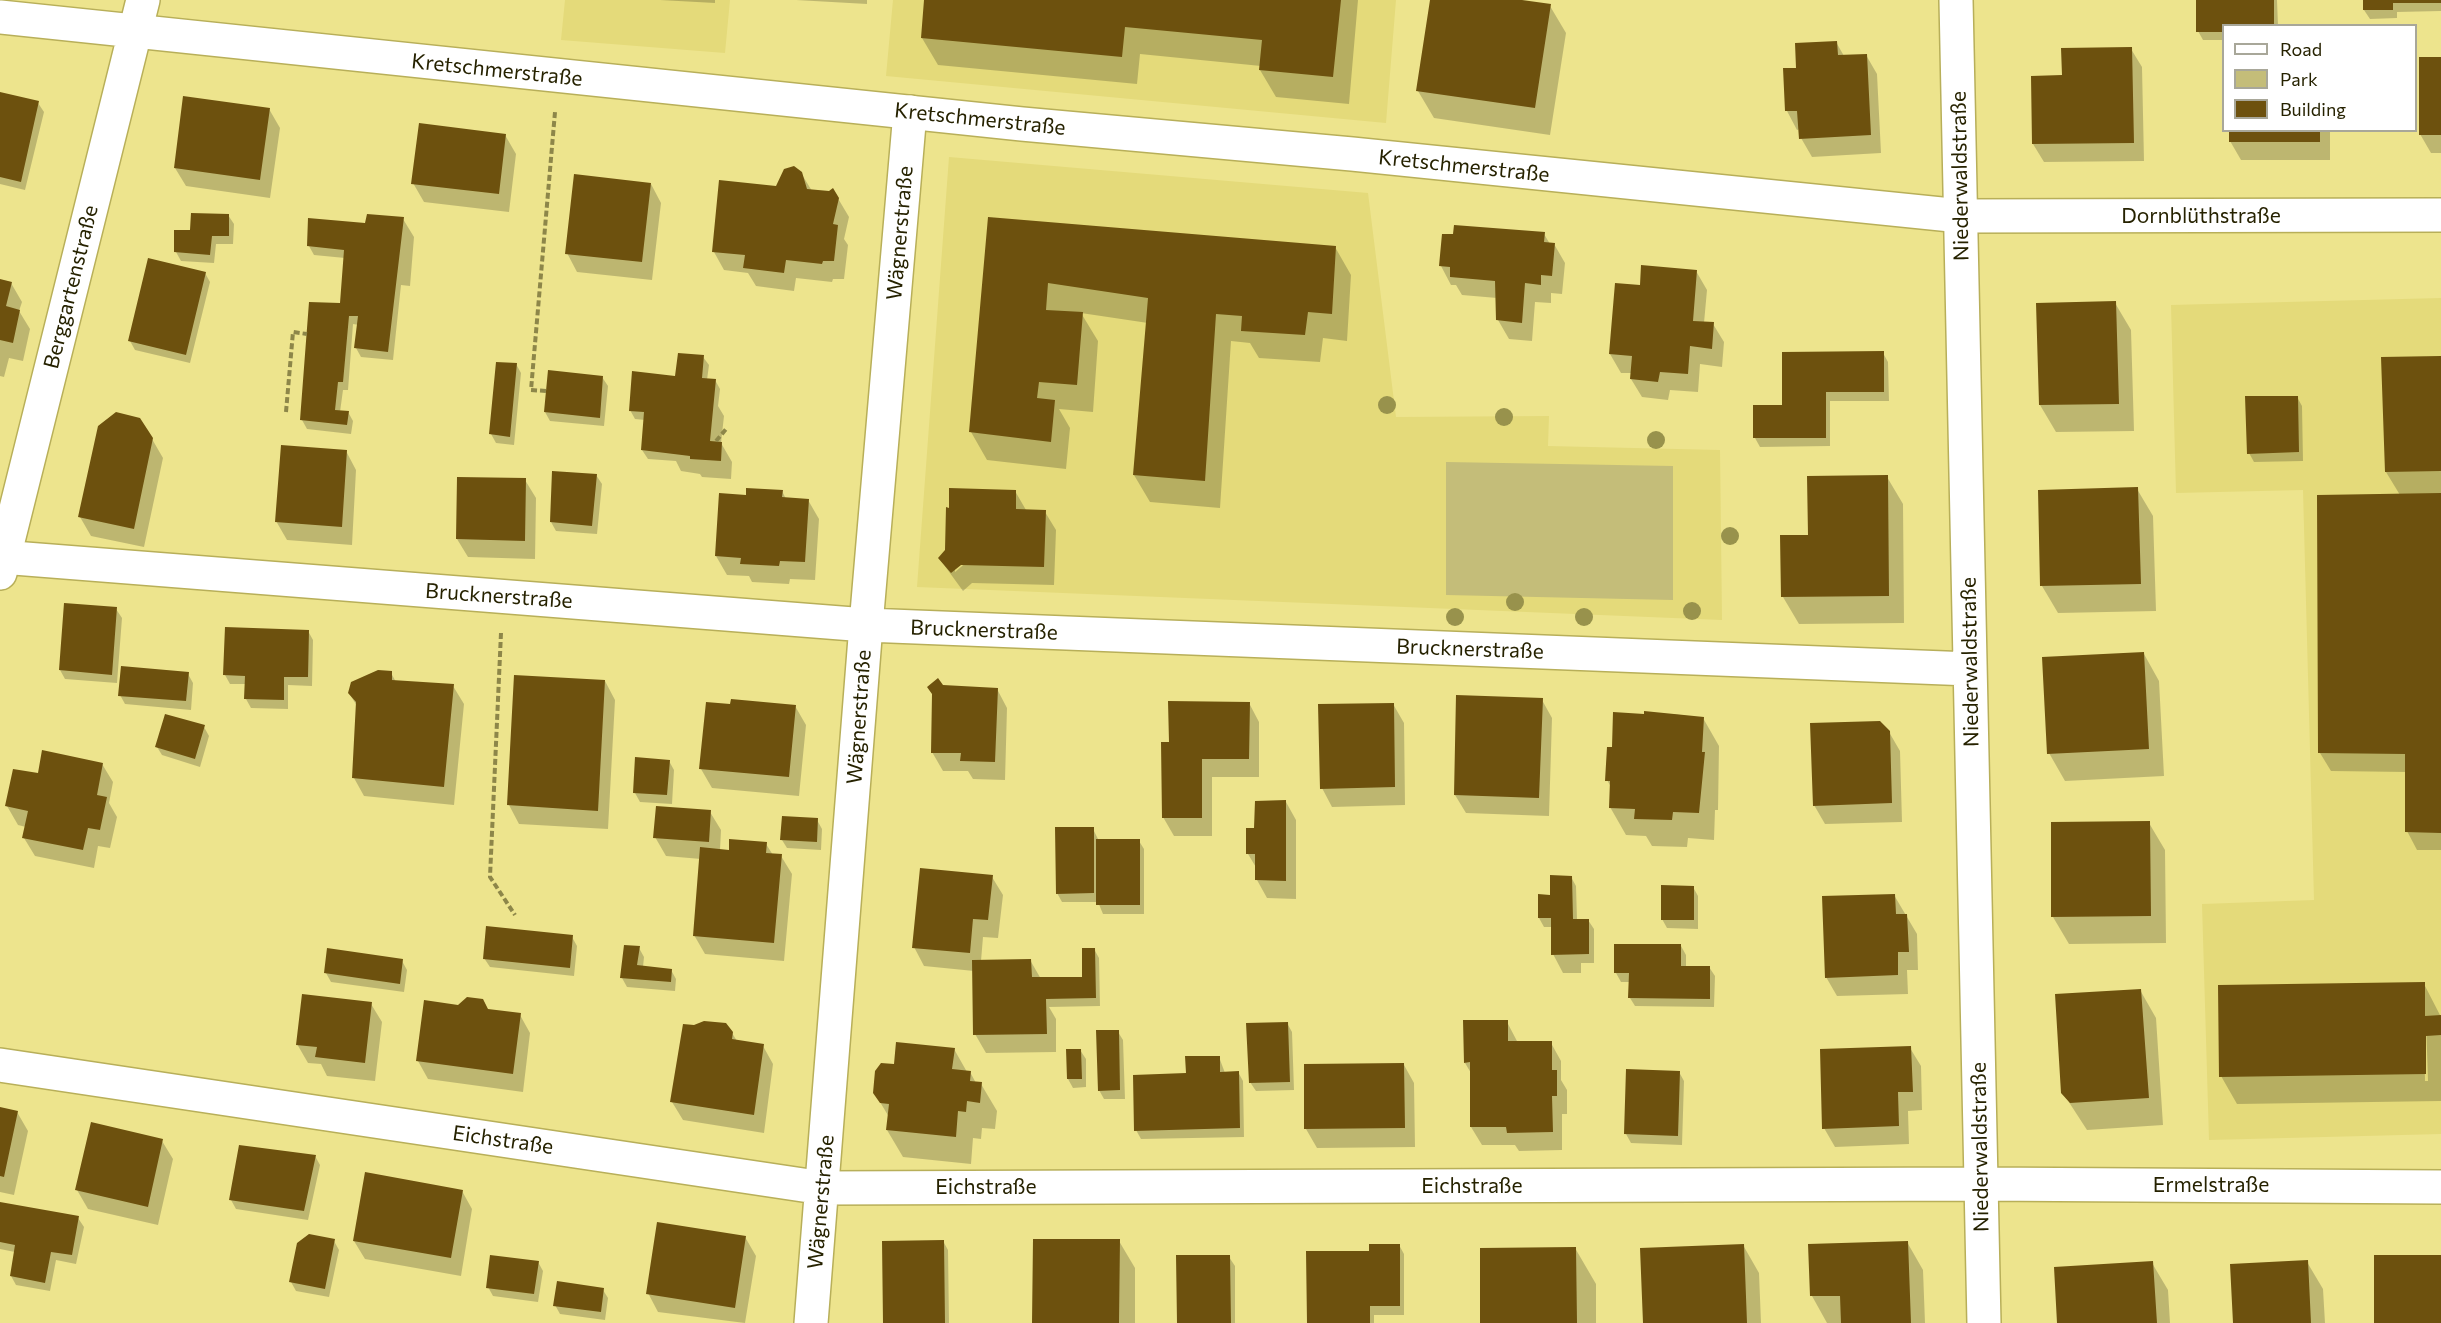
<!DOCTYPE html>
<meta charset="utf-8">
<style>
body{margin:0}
#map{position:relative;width:2441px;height:1323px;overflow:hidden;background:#ede48d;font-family:Commissioner,sans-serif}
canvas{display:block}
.legend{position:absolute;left:2222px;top:24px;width:195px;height:108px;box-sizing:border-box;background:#fff;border:2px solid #a8a799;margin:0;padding:8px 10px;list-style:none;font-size:18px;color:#262200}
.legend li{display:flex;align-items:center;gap:12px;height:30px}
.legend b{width:30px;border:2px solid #a8a799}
</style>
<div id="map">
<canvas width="2441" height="1323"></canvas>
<ul class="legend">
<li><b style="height:8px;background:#fff"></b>Road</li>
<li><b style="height:16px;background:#c4bd79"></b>Park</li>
<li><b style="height:16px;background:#6d510e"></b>Building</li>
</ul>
</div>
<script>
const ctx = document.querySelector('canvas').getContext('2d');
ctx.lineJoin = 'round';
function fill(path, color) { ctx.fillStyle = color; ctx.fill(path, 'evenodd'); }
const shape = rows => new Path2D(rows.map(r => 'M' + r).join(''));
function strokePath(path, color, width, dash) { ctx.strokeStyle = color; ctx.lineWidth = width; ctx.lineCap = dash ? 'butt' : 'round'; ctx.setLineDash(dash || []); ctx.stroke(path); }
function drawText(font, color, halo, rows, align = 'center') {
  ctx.font = font + ' Commissioner,sans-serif'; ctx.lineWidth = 6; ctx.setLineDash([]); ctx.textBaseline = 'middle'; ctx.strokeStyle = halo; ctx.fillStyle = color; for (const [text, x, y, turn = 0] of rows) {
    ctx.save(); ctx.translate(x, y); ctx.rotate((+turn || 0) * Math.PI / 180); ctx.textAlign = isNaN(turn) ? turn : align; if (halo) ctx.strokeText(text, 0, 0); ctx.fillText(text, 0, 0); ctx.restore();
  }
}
fill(shape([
 [565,0,730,0,725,53,561,40],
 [893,0,1396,0,1386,123,886,76],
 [949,157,1368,193,1396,417,1549,416,1548,446,1720,450,1722,620,917,587],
 [2441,298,2441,1134,2209,1140,2202,904,2314,900,2303,490,2176,493,2171,305]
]), '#e4da7a');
fill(shape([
 [1446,462,1673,466,1673,600,1446,595]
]), '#c4bd79');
fill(shape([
 [660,0,715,0,715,3],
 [796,0,867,0,867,4],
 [926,0,1358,0,1349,104,1276,97,1260,70,1261,66,1140,54,1137,84,938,65,922,38],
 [1432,0,1511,0,1550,6,1566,33,1550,135,1434,118,1418,91],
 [2198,0,2277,0,2278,26,2224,26,2224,40,2203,40,2198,31],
 [2364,0,2441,0,2441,11,2397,12,2397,18,2370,19,2364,10],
 [1836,42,1844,56,1866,55,1877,74,1881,153,1812,157,1801,138,1800,129,1797,130,1787,111,1797,69],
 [2131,49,2142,67,2144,161,2044,162,2033,144,2063,77],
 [2441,58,2441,153,2431,153,2420,134],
 [0,94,38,103,44,112,25,190,0,184],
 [269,109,280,128,270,198,186,186,175,168],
 [2230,130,2330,130,2330,160,2241,160,2230,141],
 [505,135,516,154,509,212,424,202,413,183],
 [801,173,812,191,829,193,833,190,849,217,844,239,848,245,844,279,833,279,832,282,796,278,794,291,756,286,748,273,724,270,714,252,777,188],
 [651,184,661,203,652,280,577,272,567,253],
 [228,215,234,224,233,244,216,244,214,263,181,261,176,252],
 [990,218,1335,247,1351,275,1347,341,1323,338,1320,362,1259,358,1250,343,1231,341,1220,508,1150,502,1134,475,1148,323,1081,313,1098,341,1093,412,1059,409,1070,428,1066,469,987,460,971,432],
 [403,219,414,237,410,286,401,285,393,360,361,357,356,348,359,325,353,324,348,390,343,390,340,412,348,412,353,421,351,434,307,429,302,420,341,304,345,258,314,255,309,246,364,224],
 [1544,234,1550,244,1554,244,1565,263,1562,294,1551,293,1551,303,1535,302,1532,341,1509,339,1498,320,1497,298,1462,295,1456,285,1451,285,1441,266],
 [1696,271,1707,290,1704,323,1713,324,1724,342,1722,367,1700,364,1698,392,1670,390,1668,400,1642,397,1631,379,1632,373,1621,373,1610,354],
 [205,273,210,282,190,363,135,350,130,341],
 [0,281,11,283,22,302,19,311,30,329,23,361,9,358,4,377,0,376],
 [2115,303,2131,330,2134,431,2056,432,2040,405],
 [1883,353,1888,362,1889,401,1830,401,1830,446,1760,447,1755,438,1784,406],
 [703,357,709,365,707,380,715,380,720,389,718,406,724,416,721,443,732,462,731,479,702,477,700,474,681,471,676,461,648,459,642,450,645,420,635,419,630,410],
 [2441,357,2441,850,2417,850,2407,831,2407,772,2331,771,2320,753,2400,495,2386,472],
 [516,364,521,373,514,445,496,443,491,434],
 [602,377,608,386,604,426,550,421,545,412],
 [2297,397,2302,406,2303,461,2254,462,2249,453],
 [152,439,163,458,144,547,91,536,80,517],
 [346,451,356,470,352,545,287,540,276,521],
 [596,475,602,484,597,534,556,531,551,522],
 [1887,477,1903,504,1904,623,1799,624,1783,597,1810,536],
 [525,480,536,498,535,559,468,557,457,539],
 [2137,489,2153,516,2156,611,2058,613,2042,586],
 [782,491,786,499,808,500,819,519,815,580,790,579,789,584,752,582,749,576,727,575,716,556,747,497],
 [1015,491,1026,510,1045,512,1056,530,1054,585,972,583,963,591,939,558],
 [968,561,955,572,955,568],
 [116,609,122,618,117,683,65,679,60,670],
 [308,631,313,640,312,686,288,685,288,709,251,708,246,699,247,684,230,684,225,675],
 [2144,654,2159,681,2164,776,2065,781,2049,753],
 [391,673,396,682,453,686,464,704,454,805,364,796,354,778,357,706,349,693],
 [188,674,193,683,191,710,125,704,120,695],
 [605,681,615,700,608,829,519,824,509,805],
 [997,689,1007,708,1005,780,973,779,968,771,943,771,932,752],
 [1542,700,1552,718,1549,816,1466,813,1455,795],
 [1249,703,1259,722,1259,777,1212,777,1212,836,1174,836,1163,817,1170,744],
 [1393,704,1404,723,1405,805,1332,807,1322,788],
 [795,706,806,725,799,796,712,788,701,769],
 [1614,714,1673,714,1703,718,1719,746,1718,810,1715,810,1714,840,1688,838,1687,847,1652,846,1646,836,1626,835,1610,807,1611,787,1607,780,1613,749],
 [204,727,209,736,200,767,162,755,157,747],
 [1889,732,1900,751,1902,822,1825,824,1814,805],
 [669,761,674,770,672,804,640,802,635,793],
 [102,764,113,782,109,803,117,817,110,848,98,846,94,868,35,856,24,838,26,827,18,825,7,806,39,775],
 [1286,802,1296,820,1296,899,1267,898,1257,880,1257,869,1248,854],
 [710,812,721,830,720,850,730,851,766,844,773,855,781,856,792,874,784,961,705,954,694,935,701,859,666,856,655,837],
 [817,820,822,829,821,850,787,848,782,840],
 [2149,823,2165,850,2166,943,2069,944,2053,917],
 [1093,829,1099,841,1139,841,1144,849,1144,914,1103,914,1098,902,1062,902,1057,893],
 [992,877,1003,895,998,938,983,937,981,961,1030,960,1041,979,1083,978,1094,949,1099,958,1100,1006,1049,1007,1056,1019,1056,1052,986,1053,975,1034,974,971,924,966,914,947],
 [1571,877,1576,886,1577,920,1588,920,1594,929,1594,963,1581,963,1581,973,1563,973,1553,954,1553,927,1544,927,1539,918,1551,896],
 [1693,887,1698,896,1698,929,1667,928,1662,919],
 [1894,895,1917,934,1918,970,1907,970,1908,994,1837,996,1826,977],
 [572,937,577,946,574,976,490,967,484,958],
 [1681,946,1686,955,1686,967,1709,967,1715,976,1714,1007,1635,1006,1630,998,1630,982,1621,982,1616,973],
 [639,948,644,957,643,967,671,970,676,979,675,991,627,987,622,978],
 [402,961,407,970,404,992,331,982,326,973],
 [2424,984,2441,1017,2441,1101,2237,1104,2221,1076],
 [2424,1021,2426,1021,2428,1081,2425,1081],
 [2140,990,2156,1018,2163,1125,2087,1130,2063,1093],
 [371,1004,382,1022,375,1081,327,1076,321,1064,308,1063,297,1044],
 [488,1010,520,1015,530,1033,523,1092,428,1079,418,1061],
 [1507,1022,1518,1043,1551,1043,1561,1061,1561,1080,1567,1090,1567,1114,1562,1114,1562,1150,1519,1151,1515,1145,1482,1145,1471,1127,1471,1073,1465,1063],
 [1287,1023,1292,1032,1294,1090,1256,1091,1250,1082],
 [1118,1032,1123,1040,1125,1099,1104,1099,1099,1090],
 [732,1033,737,1041,763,1046,773,1064,764,1133,683,1120,672,1102],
 [1910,1048,1921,1066,1922,1110,1908,1111,1909,1144,1835,1147,1824,1128],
 [954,1049,967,1072,970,1072,976,1083,981,1084,997,1111,995,1129,982,1128,981,1139,973,1138,971,1164,903,1157,887,1130,889,1117,874,1092,895,1066],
 [1080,1050,1086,1059,1086,1087,1073,1088,1068,1079],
 [1219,1057,1225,1073,1238,1072,1243,1081,1244,1137,1141,1139,1136,1130,1187,1075],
 [1404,1065,1414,1083,1415,1147,1317,1148,1306,1129],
 [1679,1072,1684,1081,1682,1145,1631,1143,1626,1134],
 [0,1109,17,1112,28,1131,14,1195,0,1192],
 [162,1141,173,1159,158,1225,88,1209,77,1190],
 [315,1156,320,1165,308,1220,236,1209,231,1200],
 [462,1191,472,1209,461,1276,365,1259,354,1241],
 [0,1209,78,1218,84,1227,76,1264,56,1260,50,1291,16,1285,11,1276,15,1252,0,1249],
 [745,1237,756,1256,745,1323,658,1312,648,1293],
 [334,1241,339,1250,329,1297,296,1291,291,1282],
 [943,1241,948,1250,949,1323,885,1323],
 [1119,1241,1135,1268,1135,1323,1034,1323],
 [1907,1242,1923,1270,1925,1323,1827,1323,1812,1296],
 [1399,1245,1404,1254,1404,1315,1374,1315,1374,1323,1308,1323,1371,1253],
 [1743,1245,1759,1273,1761,1323,1645,1323],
 [1575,1248,1596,1284,1596,1323,1482,1323],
 [1229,1257,1235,1266,1235,1323,1178,1323],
 [538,1262,543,1271,538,1302,493,1296,488,1287],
 [2307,1262,2323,1289,2325,1323,2234,1323],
 [2152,1263,2168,1290,2170,1323,2059,1323],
 [603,1290,608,1298,605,1320,560,1314,555,1305]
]), '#0003');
fill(shape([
 [924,0,1341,0,1333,77,1259,70,1262,40,1125,27,1122,57,921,38],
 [1430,0,1522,0,1551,4,1535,108,1416,91],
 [2196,0,2274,0,2274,26,2224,26,2224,32,2196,32],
 [2363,0,2441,0,2441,3,2393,3,2393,10,2363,10],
 [1837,41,1838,55,1867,54,1871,135,1799,139,1797,111,1785,111,1783,68,1796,68,1795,43],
 [2132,47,2134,143,2032,144,2031,76,2062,75,2061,48],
 [2419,57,2441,57,2441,135,2419,135],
 [0,92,39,101,21,182,0,177],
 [183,96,270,108,260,180,174,168],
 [419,123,506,134,499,194,411,184],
 [2229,130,2320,130,2320,142,2229,142],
 [794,166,802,172,807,189,829,191,833,188,839,198,833,224,838,225,834,261,823,261,822,264,786,260,784,273,743,268,745,255,712,252,719,180,776,186,784,169],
 [574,174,651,183,642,262,565,254],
 [191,213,229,214,229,236,212,236,210,255,174,252,174,230,190,230],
 [367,214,404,217,388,352,354,348,358,316,349,316,343,382,338,382,335,410,349,411,347,425,300,420,309,302,340,303,344,250,307,246,308,218,365,223],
 [988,217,1336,246,1332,314,1308,312,1305,335,1241,331,1242,316,1216,314,1205,481,1133,475,1148,298,1048,283,1046,310,1083,312,1077,385,1039,382,1037,398,1055,400,1051,442,969,432],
 [1454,225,1545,232,1544,242,1555,243,1552,276,1541,275,1541,285,1525,283,1522,323,1496,320,1495,281,1450,277,1450,267,1439,266,1442,234,1453,234],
 [148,258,206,272,186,355,128,341],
 [1641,265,1697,270,1693,321,1714,322,1712,349,1690,346,1688,374,1660,372,1658,382,1630,379,1632,356,1609,354,1615,283,1640,285],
 [0,279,12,282,6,306,20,310,13,343,0,340],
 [2116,301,2119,404,2039,405,2036,303],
 [1884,351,1884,392,1826,392,1826,438,1753,438,1753,405,1782,405,1782,352],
 [678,353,704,355,702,378,716,379,710,441,722,442,721,461,690,459,690,456,641,450,644,412,629,411,632,371,675,376],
 [2441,356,2441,471,2385,472,2381,357],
 [496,362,517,363,510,437,489,434],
 [548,370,603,376,600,418,544,412],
 [2245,396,2298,396,2299,452,2247,454],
 [116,412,140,418,153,438,134,529,78,517,98,426],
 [281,445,347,450,342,527,275,522],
 [552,471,597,474,592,526,550,522],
 [1888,475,1889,596,1781,597,1780,535,1808,535,1807,476],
 [457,477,526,478,525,541,456,539],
 [2138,487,2141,584,2040,586,2038,490],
 [746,488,783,490,782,497,809,499,805,562,780,561,779,566,740,564,741,558,715,556,719,493,746,495],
 [949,488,1016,490,1016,509,1046,510,1044,567,961,565,951,573,938,558,945,550,946,507,949,508],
 [2441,493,2441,833,2405,832,2405,754,2318,753,2317,495],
 [64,603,117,607,112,675,59,670],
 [225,627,309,630,308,677,284,677,284,700,244,699,245,676,223,675],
 [2144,652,2149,749,2047,754,2042,657],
 [121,666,189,672,186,701,118,696],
 [378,670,392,671,392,680,454,684,444,787,352,778,356,702,348,693,351,682],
 [514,675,605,680,598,811,507,805],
 [938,678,943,685,998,688,995,762,960,761,961,753,931,753,932,694,927,687],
 [1456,695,1543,698,1539,798,1454,795],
 [731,699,796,705,789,777,699,769,706,702,730,704],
 [1168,701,1250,702,1249,759,1202,759,1202,818,1162,818,1161,742,1169,742],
 [1394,703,1395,787,1320,789,1318,704],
 [1644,711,1704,717,1702,752,1705,752,1699,813,1673,812,1672,820,1634,819,1635,809,1609,808,1610,781,1605,781,1607,747,1612,747,1613,712,1644,714],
 [165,714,205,725,195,759,155,747],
 [1880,721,1890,731,1892,803,1813,806,1810,723],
 [42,750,103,763,97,795,107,797,100,830,88,828,83,850,22,838,28,811,5,806,13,769,38,773],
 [635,757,670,760,667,795,633,793],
 [1286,800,1286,881,1255,880,1255,854,1246,854,1246,828,1254,828,1255,801],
 [656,806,711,810,709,842,653,838],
 [782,816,818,818,817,842,780,840],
 [2150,821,2151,916,2051,917,2051,822],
 [1055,827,1094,827,1094,893,1056,894],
 [729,839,767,842,766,853,782,854,774,943,693,936,700,847,729,850],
 [1096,839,1140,839,1140,905,1096,905],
 [920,868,993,875,988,920,973,919,970,953,912,948],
 [1550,875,1572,876,1573,919,1589,919,1589,954,1551,955,1551,918,1538,918,1538,894,1550,895],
 [1661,885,1694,886,1694,920,1661,920],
 [1895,894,1896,914,1907,914,1909,952,1898,952,1898,975,1825,978,1822,896],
 [486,926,573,935,570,968,483,959],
 [1614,944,1681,944,1681,966,1710,966,1710,999,1628,998,1629,973,1614,973],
 [624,945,640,946,637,965,672,969,671,982,620,978],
 [327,948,403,959,400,984,324,973],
 [1082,948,1095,948,1096,998,1046,999,1047,1034,973,1035,972,960,1031,959,1032,977,1082,977],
 [2425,982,2425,1016,2441,1015,2441,1035,2426,1036,2426,1074,2219,1077,2218,985],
 [2141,989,2149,1098,2070,1103,2061,1093,2055,994],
 [302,994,372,1002,365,1063,315,1057,317,1047,296,1045],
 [467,997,483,999,488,1009,521,1013,513,1074,416,1061,424,1000,458,1005],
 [1463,1020,1508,1020,1508,1041,1552,1041,1552,1070,1557,1070,1557,1096,1552,1096,1553,1132,1507,1133,1506,1127,1470,1127,1470,1062,1464,1063],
 [704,1021,726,1023,733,1032,732,1039,764,1044,754,1115,670,1102,683,1024,694,1025],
 [1288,1022,1290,1082,1249,1083,1246,1023],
 [1096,1030,1119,1030,1120,1090,1098,1091],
 [896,1042,955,1048,952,1069,971,1071,970,1081,982,1082,980,1103,967,1101,966,1112,958,1111,956,1137,886,1130,889,1104,880,1103,873,1093,875,1071,881,1063,894,1064],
 [1911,1046,1913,1092,1898,1092,1899,1126,1822,1129,1820,1049],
 [1066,1049,1081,1049,1082,1079,1067,1079],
 [1185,1056,1220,1056,1220,1072,1239,1071,1240,1128,1134,1131,1133,1075,1186,1073],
 [1404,1063,1405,1128,1304,1129,1304,1064],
 [1626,1069,1680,1071,1678,1136,1624,1134],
 [0,1107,18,1111,4,1177,0,1176],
 [91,1122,163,1139,148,1207,75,1190],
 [239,1145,316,1155,304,1211,229,1200],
 [365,1172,463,1190,451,1258,353,1241],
 [0,1202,79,1216,72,1255,51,1252,45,1283,10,1276,15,1245,0,1242],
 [657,1222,746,1236,735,1308,646,1294],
 [309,1234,335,1239,325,1289,289,1282,297,1243],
 [1033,1239,1120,1239,1119,1323,1032,1323],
 [944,1240,945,1323,883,1323,882,1241],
 [1908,1241,1911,1323,1841,1323,1840,1296,1810,1296,1808,1244],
 [1369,1244,1400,1244,1400,1306,1370,1306,1370,1323,1307,1323,1306,1251,1369,1251],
 [1744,1244,1747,1323,1643,1323,1640,1248],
 [1576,1247,1577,1323,1480,1323,1480,1248],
 [490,1255,539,1261,534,1294,486,1288],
 [1176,1255,1230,1255,1231,1323,1177,1323],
 [2374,1255,2441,1255,2441,1323,2374,1323],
 [2308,1260,2311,1323,2233,1323,2230,1264],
 [2153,1261,2157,1323,2057,1323,2054,1267],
 [557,1281,604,1288,601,1312,553,1306]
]), '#6d510e');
const minor = shape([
 [1956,0,1984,1323],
 [135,32,143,0],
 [0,557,866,625,1970,669],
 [0,1065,823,1188,1981,1184,2441,1187],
 [811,1323,866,625,910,112]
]);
const tertiary = shape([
 [0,17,1022,124,1352,154,1961,216,2441,215],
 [0,573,135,32]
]);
strokePath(minor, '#b8af59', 36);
strokePath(tertiary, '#b8af59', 36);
strokePath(shape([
 [546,391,531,390,555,112],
 [286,412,293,332,307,334],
 [716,441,727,428],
 [501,633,490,877,515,915]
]), '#8d8649', 4, [6, 3]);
strokePath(minor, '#fff', 33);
strokePath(tertiary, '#fff', 33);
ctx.fillStyle = '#98924c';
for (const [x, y] of [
 [1387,405],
 [1504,417],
 [1656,440],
 [1730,536],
 [1515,602],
 [1692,611],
 [1455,617],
 [1584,617]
]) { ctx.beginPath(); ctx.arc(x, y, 9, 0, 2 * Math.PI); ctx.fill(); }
drawText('21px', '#262200', '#fff', [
 ["Kretschmerstraße",497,70,6],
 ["Kretschmerstraße",980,119,6],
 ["Kretschmerstraße",1464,166,6],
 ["Niederwaldstraße",1960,176,-91],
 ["Dornblüthstraße",2201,216],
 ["Wägnerstraße",900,233,-85],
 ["Berggartenstraße",71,287,-76],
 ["Brucknerstraße",499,596,4],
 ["Brucknerstraße",984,630,2],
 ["Brucknerstraße",1470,649,2],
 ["Niederwaldstraße",1970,662,-91],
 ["Wägnerstraße",859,717,-86],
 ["Eichstraße",503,1140,8],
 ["Niederwaldstraße",1980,1147,-91],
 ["Ermelstraße",2211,1185],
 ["Eichstraße",1472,1186],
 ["Eichstraße",986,1187],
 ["Wägnerstraße",821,1202,-85]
]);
</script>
